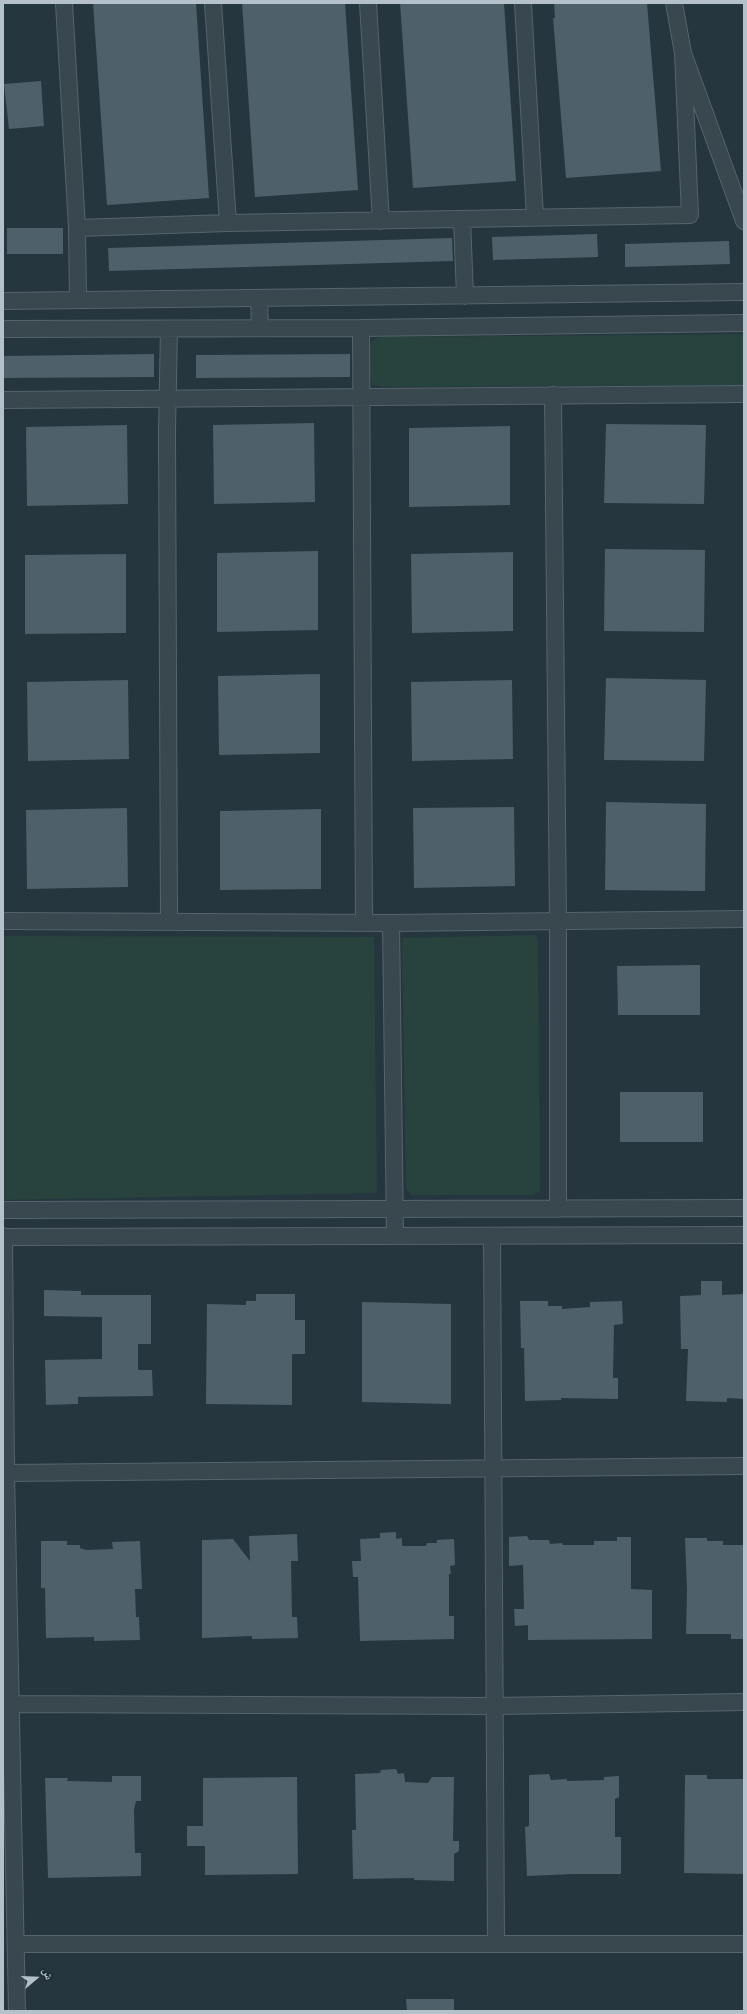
<!DOCTYPE html>
<meta charset="utf-8">
<style>
body{margin:0}
#map{position:relative;width:747px;height:2014px;overflow:hidden;background:#25363f;font-family:"Work Sans","Noto Naskh Arabic",sans-serif}
canvas{display:block}
.frame{position:absolute;inset:0;border:4px solid #b5c1ca;pointer-events:none}
.north{position:absolute;left:16px;top:1958px;width:40px;height:40px;-webkit-text-stroke:3px #1e2c34;paint-order:stroke;rotate:71deg;font-size:11px;font-weight:700;line-height:16px;text-align:center;color:#b5c1ca}
.north::after{content:'';display:block;margin:auto;width:14px;height:18px;background:#b5c1ca;clip-path:polygon(50% 0,100% 100%,50% 72%,0 100%)}
</style>
<div id="map">
<canvas width="747" height="2014"></canvas>
<div class="frame"></div>
<div class="north">ش</div>
</div>
<script>
const ctx = document.querySelector('canvas').getContext('2d');
ctx.lineJoin = 'round';
function fill(path, color) { ctx.fillStyle = color; ctx.fill(path, 'evenodd'); }
const shape = rows => new Path2D(rows.map(r => 'M' + r).join(''));
function strokePath(path, color, width, dash) { ctx.strokeStyle = color; ctx.lineWidth = width; ctx.lineCap = dash ? 'butt' : 'round'; ctx.setLineDash(dash || []); ctx.stroke(path); }
fill(shape([
 [744,334,744,385,382,387,372,385,370,378,369,347,372,340,381,337],
 [534,935,537,938,538,947,540,1191,533,1195,412,1195,406,1189,402,938],
 [3,936,374,937,377,1193,3,1200]
]), '#28423e');
fill(shape([
 [93,3,196,3,209,198,107,205],
 [242,3,345,3,358,190,255,197],
 [400,3,504,3,516,181,413,188],
 [554,3,647,3,661,171,566,178,553,18,555,18],
 [41,81,44,126,9,129,4,84],
 [7,228,63,228,63,254,7,254],
 [597,234,598,257,493,260,492,237],
 [452,238,453,261,109,271,108,248],
 [729,241,730,264,625,267,625,244],
 [154,354,154,377,3,378,3,356],
 [350,354,350,377,196,378,196,355],
 [314,423,315,502,214,504,213,425],
 [606,424,706,425,704,504,604,503],
 [127,425,128,504,27,506,26,427],
 [510,426,510,505,409,507,409,428],
 [605,549,705,550,704,632,604,631],
 [318,551,318,630,217,632,217,553],
 [513,552,513,631,412,633,411,554],
 [126,554,126,633,25,634,25,555],
 [320,674,320,753,219,755,218,676],
 [606,678,706,680,704,761,604,760],
 [128,680,129,759,28,761,27,682],
 [512,680,513,759,412,761,411,682],
 [606,802,706,804,705,891,605,890],
 [514,807,515,886,414,888,413,808],
 [127,808,128,887,27,889,26,810],
 [321,809,321,889,220,890,220,811],
 [700,965,700,1015,618,1015,617,966],
 [620,1092,703,1092,703,1142,620,1142],
 [701,1281,722,1281,722,1295,744,1294,744,1399,727,1398,727,1402,686,1401,688,1349,681,1349,680,1296,701,1295],
 [44,1290,81,1291,81,1295,151,1295,151,1344,138,1344,138,1370,152,1370,153,1396,78,1397,78,1404,46,1405,45,1360,102,1359,102,1317,44,1316],
 [256,1294,295,1294,295,1320,305,1320,305,1354,292,1354,292,1405,206,1404,207,1304,246,1305,246,1301,256,1301],
 [520,1301,548,1301,548,1306,562,1306,562,1309,590,1307,590,1302,622,1301,623,1324,614,1325,613,1378,618,1378,618,1399,561,1398,561,1400,525,1401,524,1348,521,1348],
 [362,1302,451,1304,451,1404,362,1402],
 [396,1532,396,1539,402,1538,402,1546,426,1546,427,1543,437,1543,437,1540,454,1539,455,1565,450,1566,451,1574,449,1574,449,1616,454,1616,454,1639,360,1641,358,1577,353,1577,352,1561,361,1561,360,1539,380,1538,380,1533],
 [297,1534,298,1561,291,1561,292,1617,297,1617,298,1638,252,1639,252,1636,202,1638,202,1540,233,1539,250,1561,249,1536],
 [527,1536,529,1540,549,1540,550,1544,562,1543,563,1545,594,1545,594,1541,617,1541,617,1537,631,1537,631,1589,652,1590,652,1639,528,1640,528,1625,515,1626,514,1609,524,1609,523,1565,509,1566,509,1537],
 [685,1538,707,1538,707,1541,723,1541,723,1545,744,1545,744,1639,731,1639,731,1634,686,1634,687,1590],
 [41,1541,67,1541,67,1545,80,1545,80,1548,86,1550,113,1549,112,1542,140,1541,142,1589,135,1589,136,1617,139,1617,140,1640,94,1641,94,1637,46,1638,45,1588,41,1588],
 [396,1769,398,1774,404,1773,405,1782,428,1783,432,1777,454,1777,453,1841,459,1841,459,1851,454,1854,454,1881,414,1880,414,1878,353,1879,352,1830,356,1830,355,1774,380,1773,381,1770],
 [549,1774,551,1780,567,1779,567,1781,604,1780,604,1777,619,1776,619,1797,615,1799,615,1837,621,1837,621,1874,573,1874,527,1876,525,1827,529,1826,529,1775],
 [685,1775,707,1775,707,1779,744,1779,744,1874,684,1873],
 [112,1776,141,1776,141,1801,136,1801,134,1810,135,1853,141,1853,141,1876,48,1878,45,1778,68,1778,67,1781,112,1782],
 [297,1777,298,1874,205,1875,205,1846,187,1846,187,1826,203,1826,203,1778],
 [406,1999,454,1999,454,2011,407,2011]
]), '#4e606a');
const minor = shape([
 [64,3,77,228,78,299],
 [213,3,228,223],
 [368,3,381,221],
 [523,3,535,217],
 [674,3,683,53,744,221],
 [462,219,465,296],
 [77,228,228,223,690,215,683,53],
 [259,298,260,327],
 [3,301,744,292],
 [361,328,364,923],
 [3,329,361,328,744,323],
 [169,329,167,431,169,922],
 [553,395,558,922,558,1209],
 [3,400,744,394],
 [3,921,391,923,744,919],
 [391,923,395,1236],
 [3,1210,744,1208],
 [3,1236,4,1237,6,1473,17,2011],
 [492,1236,496,1944],
 [3,1237,744,1235],
 [6,1473,744,1466],
 [10,1704,495,1706,744,1702],
 [16,1944,744,1944]
]);
strokePath(minor, '#57646d', 18);
strokePath(minor, '#39474f', 16);
</script>
